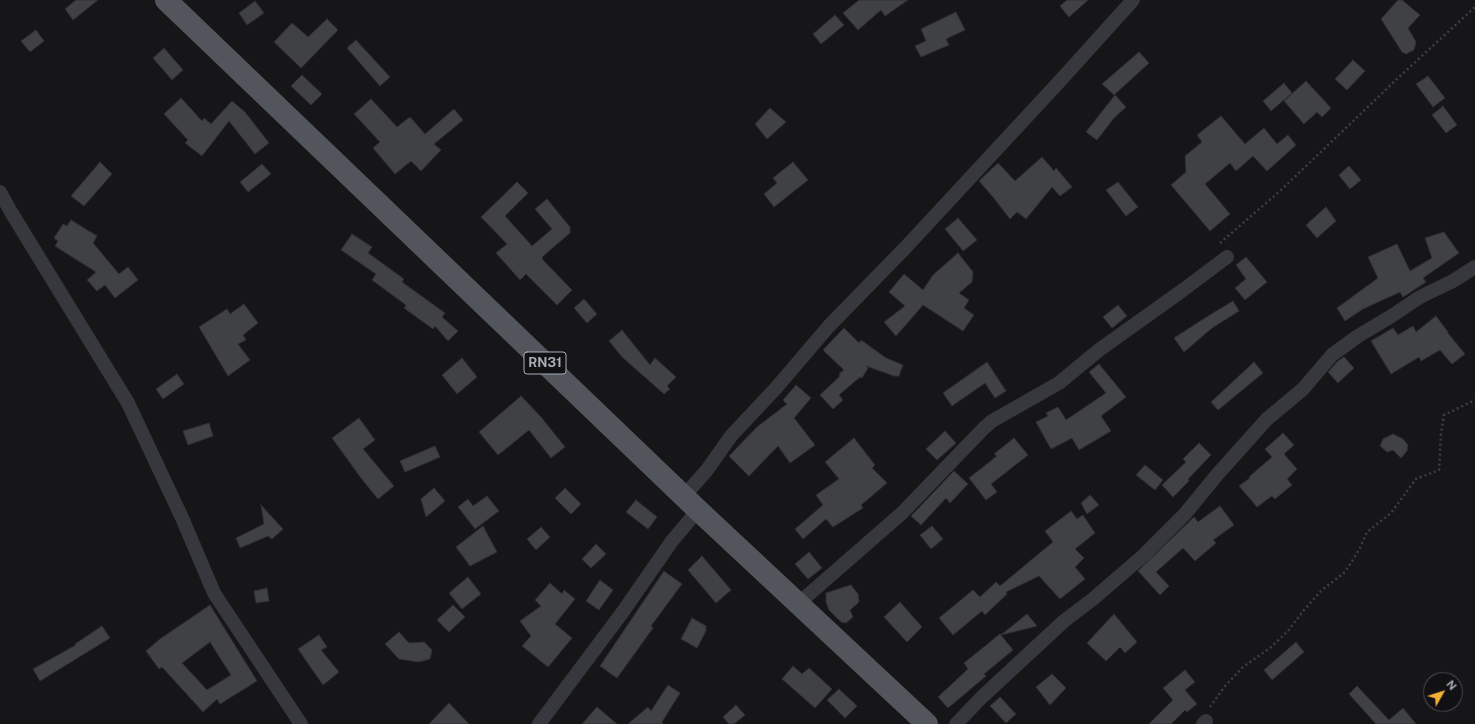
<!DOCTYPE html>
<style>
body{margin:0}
#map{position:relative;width:1475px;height:724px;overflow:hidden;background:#161618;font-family:"Public Sans",sans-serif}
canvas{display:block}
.north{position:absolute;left:1423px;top:672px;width:40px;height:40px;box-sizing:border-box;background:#111113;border:1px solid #4d4f55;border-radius:50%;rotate:51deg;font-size:11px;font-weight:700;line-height:16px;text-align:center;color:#a8adb8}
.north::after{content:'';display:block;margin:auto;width:14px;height:18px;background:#f2b134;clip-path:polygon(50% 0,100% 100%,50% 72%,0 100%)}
</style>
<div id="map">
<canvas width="1475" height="724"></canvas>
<div class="north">N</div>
</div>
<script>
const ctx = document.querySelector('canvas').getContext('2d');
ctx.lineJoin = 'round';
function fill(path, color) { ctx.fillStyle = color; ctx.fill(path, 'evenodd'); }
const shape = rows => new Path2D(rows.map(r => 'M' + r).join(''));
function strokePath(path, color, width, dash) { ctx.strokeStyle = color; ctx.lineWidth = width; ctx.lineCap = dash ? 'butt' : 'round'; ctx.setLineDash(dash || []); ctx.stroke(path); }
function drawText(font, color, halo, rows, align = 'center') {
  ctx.font = font + ' "Public Sans",sans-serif'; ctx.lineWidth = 4; ctx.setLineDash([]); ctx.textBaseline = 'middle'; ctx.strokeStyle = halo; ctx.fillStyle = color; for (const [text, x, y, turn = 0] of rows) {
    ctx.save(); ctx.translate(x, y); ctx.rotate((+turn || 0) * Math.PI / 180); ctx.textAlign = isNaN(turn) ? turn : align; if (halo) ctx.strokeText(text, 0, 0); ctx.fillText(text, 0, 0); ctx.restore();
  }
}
const building = shape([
 [76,0,98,0,73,20,65,9,76,0],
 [859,0,908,0,885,16,881,10,858,30,843,13,859,0],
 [1067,0,1088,0,1069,17,1060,6,1067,0],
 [1398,0,1402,0,1420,15,1408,28,1416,42,1414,50,1406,54,1402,52,1381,19,1398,0],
 [255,1,264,13,247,25,239,13,255,1],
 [956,12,965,30,946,39,949,45,921,57,915,46,926,41,921,29,956,12],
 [835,15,844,25,821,44,813,34,835,15],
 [327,19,338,30,301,68,274,42,292,23,308,37,327,19],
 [36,30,44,41,30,52,21,41,36,30],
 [356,40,390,77,380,86,347,48,356,40],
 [164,48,183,70,172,80,153,58,164,48],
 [1139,52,1149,63,1114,95,1102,84,1139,52],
 [1353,60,1365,71,1347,90,1335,79,1353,60],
 [302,75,322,94,311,105,291,86,302,75],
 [1428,76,1445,98,1433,107,1416,84,1428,76],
 [1306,81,1331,108,1322,117,1317,112,1304,124,1284,101,1306,81],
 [1284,83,1292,93,1271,111,1263,101,1284,83],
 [1115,95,1126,107,1114,118,1097,140,1086,132,1115,95],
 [181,98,202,121,204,118,211,124,232,101,245,112,269,143,255,154,229,121,202,156,185,143,188,140,164,114,181,98],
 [371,99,397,127,410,117,425,134,454,109,463,120,434,144,441,150,421,171,411,161,395,174,373,148,380,142,354,114,371,99],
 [1443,106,1457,125,1446,133,1432,115,1443,106],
 [770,108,786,122,767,139,755,124,770,108],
 [1221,116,1245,144,1264,128,1277,144,1288,135,1296,145,1267,171,1253,156,1236,171,1230,163,1205,184,1230,214,1210,231,1171,185,1186,172,1185,156,1202,142,1197,135,1221,116],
 [1042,157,1054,171,1056,168,1072,187,1060,196,1052,187,1026,219,1017,212,1010,219,993,197,979,181,998,163,1015,181,1042,157],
 [100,162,112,174,84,206,71,196,100,162],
 [793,162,808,180,774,207,764,194,777,183,773,178,793,162],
 [262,164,271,174,248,192,240,182,262,164],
 [1349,166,1361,180,1350,189,1339,175,1349,166],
 [517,182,528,193,505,216,532,246,552,229,535,209,547,199,570,227,570,233,542,257,543,258,542,259,572,290,557,305,526,274,520,280,496,253,507,244,481,217,517,182],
 [1118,182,1138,207,1126,216,1106,190,1118,182],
 [1326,207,1336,221,1317,238,1306,225,1326,207],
 [958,218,977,240,963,251,945,229,958,218],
 [71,220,97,236,93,243,119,274,128,267,138,280,115,298,105,285,97,291,87,280,96,272,55,246,58,241,54,238,63,224,67,226,71,220],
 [1444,232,1459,253,1423,278,1426,282,1403,297,1400,292,1363,309,1345,321,1337,308,1378,278,1368,257,1397,244,1410,271,1432,258,1425,238,1444,232],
 [352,234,372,247,368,253,404,279,402,282,445,313,442,317,458,331,448,341,435,326,433,329,404,308,406,305,372,280,376,274,341,250,352,234],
 [958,253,973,272,972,282,959,293,969,300,964,308,974,315,963,331,923,305,896,336,884,322,905,306,889,292,904,274,923,290,933,275,958,253],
 [1246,257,1267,282,1245,300,1235,288,1246,279,1236,265,1246,257],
 [584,299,597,314,587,323,574,308,584,299],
 [1233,301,1239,311,1212,328,1184,352,1174,338,1205,318,1233,301],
 [244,304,258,323,243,335,246,340,238,344,250,360,228,376,199,327,227,309,230,314,244,304],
 [1118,305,1127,316,1112,328,1103,317,1118,305],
 [1436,316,1448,332,1447,332,1465,354,1452,364,1440,350,1421,361,1419,357,1391,374,1371,341,1393,328,1398,335,1413,326,1416,332,1436,316],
 [844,328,859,343,861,340,886,358,903,365,899,376,894,376,866,366,868,368,862,378,860,377,839,395,843,400,833,409,820,395,840,376,839,374,844,370,823,350,844,328],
 [622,330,650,365,655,358,676,377,667,386,670,389,664,394,622,357,609,341,622,330],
 [1344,357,1354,368,1338,383,1328,372,1338,361,1344,357],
 [462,358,477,377,457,394,442,375,462,358],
 [987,362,1006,391,995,398,985,383,952,406,943,393,987,362],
 [1254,362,1263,373,1218,410,1211,402,1254,362],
 [1099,364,1126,397,1101,416,1111,431,1079,450,1072,438,1051,449,1036,422,1048,416,1046,413,1058,407,1066,420,1106,393,1089,372,1099,364],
 [177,374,184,384,163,399,156,389,177,374],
 [796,385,811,398,794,418,815,445,790,463,778,446,749,476,729,456,757,427,787,404,783,400,796,385],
 [521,396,541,417,565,447,551,458,529,430,498,455,479,432,521,396],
 [359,418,375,440,363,449,394,486,378,499,361,478,332,438,359,418],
 [209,423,213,436,188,445,183,431,209,423],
 [945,431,956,443,937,460,926,449,945,431],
 [1283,433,1294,445,1284,454,1297,469,1287,479,1292,485,1275,499,1272,496,1257,507,1239,486,1250,478,1249,477,1272,457,1265,449,1283,433],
 [1393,434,1403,439,1408,445,1407,451,1401,458,1393,450,1387,452,1380,446,1383,439,1393,434],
 [854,438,875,465,872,468,887,483,861,505,863,508,833,527,826,519,803,539,795,529,823,505,816,495,839,479,825,462,854,438],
 [1014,438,1028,455,991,484,997,492,986,500,969,478,997,456,994,454,1014,438],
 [1199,443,1211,455,1188,479,1189,481,1173,497,1162,485,1186,462,1183,459,1199,443],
 [435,446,440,457,405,472,400,461,435,446],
 [1145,465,1163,480,1155,490,1136,475,1145,465],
 [954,471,968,484,950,503,946,498,921,525,911,516,954,471],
 [434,488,445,501,426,517,421,499,434,488],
 [565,488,581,504,571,514,555,498,565,488],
 [1090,495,1099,505,1087,514,1081,503,1090,495],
 [487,496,499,511,475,529,458,507,468,499,473,506,487,496],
 [636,500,657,517,648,529,626,512,636,500],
 [261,505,283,529,272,539,268,536,240,548,236,538,264,524,261,505],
 [1220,506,1234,525,1213,540,1216,543,1195,561,1183,548,1156,572,1169,586,1160,595,1138,571,1194,517,1198,522,1220,506],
 [1071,511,1077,519,1083,515,1095,533,1075,549,1084,558,1075,567,1085,579,1060,599,1039,576,1006,592,1007,594,985,615,982,611,953,635,939,618,973,590,980,597,996,582,1000,586,1053,542,1045,531,1071,511],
 [483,526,497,552,470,566,456,547,483,526],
 [932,526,943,539,931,549,920,535,932,526],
 [541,527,550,537,536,550,527,539,541,527],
 [596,544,606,554,591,568,582,559,596,544],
 [809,552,822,568,808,579,795,564,809,552],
 [702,556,731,590,716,603,688,570,702,556],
 [664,571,682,584,651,626,653,628,617,678,600,666,664,571],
 [468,577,481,594,462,609,449,593,468,577],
 [600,580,613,590,599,610,586,601,600,580],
 [550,583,562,594,564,590,575,599,555,624,572,638,548,667,522,646,531,636,520,621,541,606,535,600,550,583],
 [851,585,858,594,859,602,850,610,853,617,846,623,841,622,829,610,826,602,826,593,851,585],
 [267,588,269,601,256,603,254,591,267,588],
 [900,602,922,627,907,642,884,617,900,602],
 [210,605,257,681,220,704,217,699,203,712,162,667,159,669,146,651,160,639,210,605],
 [210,642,231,675,207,690,182,663,210,642],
 [453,605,465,617,449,632,437,620,453,605],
 [1027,614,1037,626,1001,635,1027,614],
 [1114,614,1137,642,1125,653,1120,647,1106,661,1087,643,1114,614],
 [692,618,706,626,706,631,697,648,681,639,692,618],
 [102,626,110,638,40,681,33,669,76,645,75,644,102,626],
 [399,632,409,643,424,642,432,650,430,659,418,662,399,659,385,644,399,632],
 [1000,634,1013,650,984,674,986,676,948,708,938,697,968,669,964,663,1000,634],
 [319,635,327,647,321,650,339,672,323,685,298,649,319,635],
 [1296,642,1304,652,1272,680,1264,670,1296,642],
 [793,666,802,674,809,668,832,689,815,708,782,679,793,666],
 [1185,670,1195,682,1185,690,1197,704,1187,712,1185,710,1171,724,1149,724,1173,700,1163,688,1185,670],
 [1052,674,1066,688,1050,705,1036,687,1052,674],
 [668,685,680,693,662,722,663,724,628,724,648,707,651,711,668,685],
 [1357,686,1389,720,1403,708,1416,724,1376,724,1349,694,1357,686],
 [839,689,857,706,845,718,827,700,839,689],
 [1000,697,1016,714,1006,723,990,706,1000,697],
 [449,703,469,724,429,724,449,703],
 [736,705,745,715,734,724,729,724,723,717,736,705],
 [597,707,617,724,582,724,597,707]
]);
fill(building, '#404145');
strokePath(building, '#303034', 1);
strokePath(shape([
 [1220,243,1280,191,1398,78,1475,7],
 [1210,707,1225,686,1243,667,1270,648,1288,631,1304,610,1322,590,1345,572,1359,550,1367,532,1391,513,1416,479,1439,470,1441,434,1444,415,1475,400]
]), '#3d3f44', 2.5, [2, 3]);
strokePath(shape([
 [0,192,11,212,128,403,183,520,214,593,301,724],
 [684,496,707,470,731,436,776,388,829,326,906,247,1059,82,1133,0],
 [799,603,902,513,984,428,992,421,1059,383,1099,350,1183,290,1227,257],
 [539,724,622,613,672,541,698,510],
 [956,724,982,697,1064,621,1093,599,1144,555,1185,514,1216,476,1267,419,1303,389,1332,355,1358,336,1390,317,1420,297,1453,281,1475,267],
 [1203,724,1206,721]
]), '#37383d', 14);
strokePath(shape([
 [166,0,698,510,927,724]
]), '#53555c', 22);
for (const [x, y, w] of [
 [545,363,42]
]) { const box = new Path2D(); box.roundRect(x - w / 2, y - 11, w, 22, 3); ctx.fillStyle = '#111113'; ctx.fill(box); strokePath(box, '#a8adb8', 1); }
drawText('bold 13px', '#a8adb8', null, [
 ["RN31",545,363]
]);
</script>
